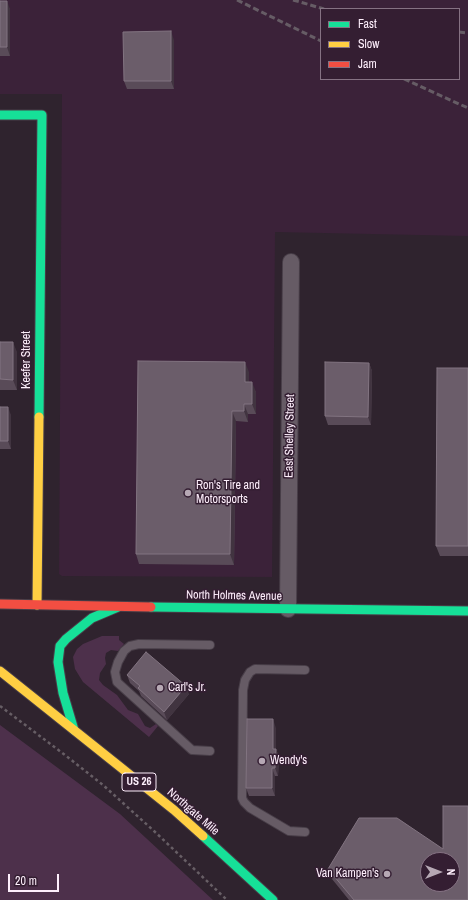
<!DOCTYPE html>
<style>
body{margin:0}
#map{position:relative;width:468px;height:900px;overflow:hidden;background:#2f232e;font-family:"Archivo Narrow",sans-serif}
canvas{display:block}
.legend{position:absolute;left:320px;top:8px;width:140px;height:72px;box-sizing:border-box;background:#341e32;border:1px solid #857283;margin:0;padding:5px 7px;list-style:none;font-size:12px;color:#feeffc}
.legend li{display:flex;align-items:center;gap:8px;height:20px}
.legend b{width:20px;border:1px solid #857283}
.north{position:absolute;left:420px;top:852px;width:40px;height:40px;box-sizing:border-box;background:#341e32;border:1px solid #857283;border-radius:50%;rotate:90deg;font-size:11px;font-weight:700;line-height:16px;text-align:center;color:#feeffc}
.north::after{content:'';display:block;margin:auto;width:14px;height:18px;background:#b6a8b4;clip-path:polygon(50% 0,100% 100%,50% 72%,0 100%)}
.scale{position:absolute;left:8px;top:874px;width:51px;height:18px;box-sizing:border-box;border:2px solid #feeffc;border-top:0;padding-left:5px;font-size:12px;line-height:14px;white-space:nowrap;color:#feeffc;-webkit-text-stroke:3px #341e32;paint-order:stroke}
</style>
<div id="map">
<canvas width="468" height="900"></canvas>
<ul class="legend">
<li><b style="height:5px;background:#16e098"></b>Fast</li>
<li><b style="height:5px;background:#ffcf43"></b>Slow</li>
<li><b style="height:5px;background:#f24e42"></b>Jam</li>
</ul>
<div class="north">N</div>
<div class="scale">20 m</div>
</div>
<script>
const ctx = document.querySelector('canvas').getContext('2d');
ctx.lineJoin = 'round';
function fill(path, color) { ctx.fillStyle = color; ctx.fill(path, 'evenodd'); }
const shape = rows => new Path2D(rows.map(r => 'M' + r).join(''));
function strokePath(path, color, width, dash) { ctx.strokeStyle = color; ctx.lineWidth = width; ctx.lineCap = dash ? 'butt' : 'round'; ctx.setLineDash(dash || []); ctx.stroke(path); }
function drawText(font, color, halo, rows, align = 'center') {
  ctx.font = font + ' "Archivo Narrow",sans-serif'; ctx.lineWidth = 3; ctx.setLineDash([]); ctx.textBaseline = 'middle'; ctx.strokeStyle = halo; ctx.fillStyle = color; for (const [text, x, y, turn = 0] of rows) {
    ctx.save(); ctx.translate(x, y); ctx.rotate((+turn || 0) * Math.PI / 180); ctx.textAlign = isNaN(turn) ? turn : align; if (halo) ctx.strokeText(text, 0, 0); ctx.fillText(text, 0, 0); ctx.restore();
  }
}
fill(shape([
 [0,0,468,0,468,236,275,232,272,577,62,576,59,574,62,94,0,94],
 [321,9,459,9,459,79,321,79]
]), '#3b2239');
fill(shape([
 [102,636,119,636,119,640,124,644,118,651,111,650,106,653,105,658,106,664,100,673,99,680,103,685,117,695,128,710,138,714,145,726,150,728,156,724,158,726,149,737,83,682,75,669,73,657,77,649,83,644],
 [0,725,120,814,213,900,0,900]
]), '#4d304b');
const lane = shape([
 [210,751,192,750,117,682,115,672,118,662,124,651,130,646,139,644,210,645],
 [305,832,289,831,250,808,244,802,242,798,243,690,245,680,250,672,255,669,305,670]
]);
const street = shape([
 [288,609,291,262]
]);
const fast = shape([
 [0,115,42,115,39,417],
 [151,607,468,611],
 [74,730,63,693,58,662,60,646,66,639,92,618,118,607],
 [203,836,273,900]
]);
const slow = shape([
 [37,605,39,417],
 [0,671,174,810,203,836]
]);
const jam = shape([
 [0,604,151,607]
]);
strokePath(lane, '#483e48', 10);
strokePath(street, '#483e48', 18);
strokePath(fast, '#483e48', 11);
strokePath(slow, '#483e48', 11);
strokePath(jam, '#483e48', 11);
strokePath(shape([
 [0,706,65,755,103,785,154,831,227,900]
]), '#675e65', 2.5, [3, 3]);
strokePath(lane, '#665b65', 8);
strokePath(street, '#665b65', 16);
strokePath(fast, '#16e098', 9);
strokePath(slow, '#ffcf43', 9);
strokePath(jam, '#f24e42', 9);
strokePath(shape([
 [237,0,321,41],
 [293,0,324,9],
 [459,32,468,33],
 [404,79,468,108]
]), '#665c65', 3, [6, 3]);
fill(shape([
 [0,1,10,9,10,56,0,56],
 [174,40,174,89,127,89,124,81],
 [0,342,17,352,17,390,0,390],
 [369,363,372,371,371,425,328,425,325,416],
 [468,368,468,556,440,556,436,546],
 [249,372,249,382,256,392,256,414,248,414,248,422,236,421,234,565,139,564,136,554],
 [0,407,11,415,11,449,0,449],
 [127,675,189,694,167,720,141,696,139,691,130,683],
 [276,728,276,749,279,757,278,776,275,776,275,796,249,796,246,788],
 [443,849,468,900,349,900,332,879,328,869]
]), '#594b58');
fill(shape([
 [7,1,10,9,10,56,7,47],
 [171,31,174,40,174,89,171,81],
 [13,342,17,352,17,390,13,380],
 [245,362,249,372,249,392,245,382],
 [369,363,372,371,371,425,368,417],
 [252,382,256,392,256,414,252,404],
 [244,404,248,414,248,422,244,411],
 [8,407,11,415,11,449,8,441],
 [232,411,236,421,234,565,230,554],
 [186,686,189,694,167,720,164,712],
 [273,719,276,728,276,749,279,757,278,776,275,768,273,749],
 [272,768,275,776,275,796,272,788]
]), '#413440');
const building = shape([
 [0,1,7,1,7,47,0,47,0,1],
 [171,31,171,81,124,81,123,32,171,31],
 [0,342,13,342,13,380,0,379,0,342],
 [138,361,245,362,245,382,252,382,252,404,244,404,244,411,232,411,230,554,136,554,138,361],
 [325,362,369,363,368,417,325,416,325,362],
 [437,368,468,368,468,546,436,546,437,368],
 [0,407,8,407,8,441,0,441,0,407],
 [146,652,186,686,164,712,138,688,140,686,127,675,146,652],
 [247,719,273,719,273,749,276,749,275,768,272,768,272,788,246,788,247,719],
 [443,806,468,806,468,900,354,900,328,869,359,818,397,818,443,849,443,806],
 [428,860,452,860,452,884,428,884,428,860]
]);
fill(building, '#6b5d6a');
strokePath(building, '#827481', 1);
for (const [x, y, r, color] of [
 [188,493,4,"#b6a8b4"],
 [160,688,4,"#b6a8b4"],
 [262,761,4,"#b6a8b4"],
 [387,874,4,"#b6a8b4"]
]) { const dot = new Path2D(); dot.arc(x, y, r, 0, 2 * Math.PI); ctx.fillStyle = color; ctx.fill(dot); strokePath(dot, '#341e32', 1.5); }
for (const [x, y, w] of [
 [139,782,34]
]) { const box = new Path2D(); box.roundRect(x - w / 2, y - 9, w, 18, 3); ctx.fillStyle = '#341e32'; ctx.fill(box); strokePath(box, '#feeffc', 1); }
drawText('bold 11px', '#feeffc', null, [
 ["US 26",139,782]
]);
drawText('12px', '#feeffc', '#341e32', [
 ["Keefer Street",27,360,-90],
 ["East Shelley Street",290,436,-89],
 ["North Holmes Avenue",234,596,1],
 ["Northgate Mile",193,812,41]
]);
drawText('12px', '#feeffc', '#341e32', [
 ["Ron's Tire and",196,486],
 ["Motorsports",196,500],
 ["Carl's Jr.",168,688],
 ["Wendy's",270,761],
 ["Van Kampen's",379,874,"right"]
], 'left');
</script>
